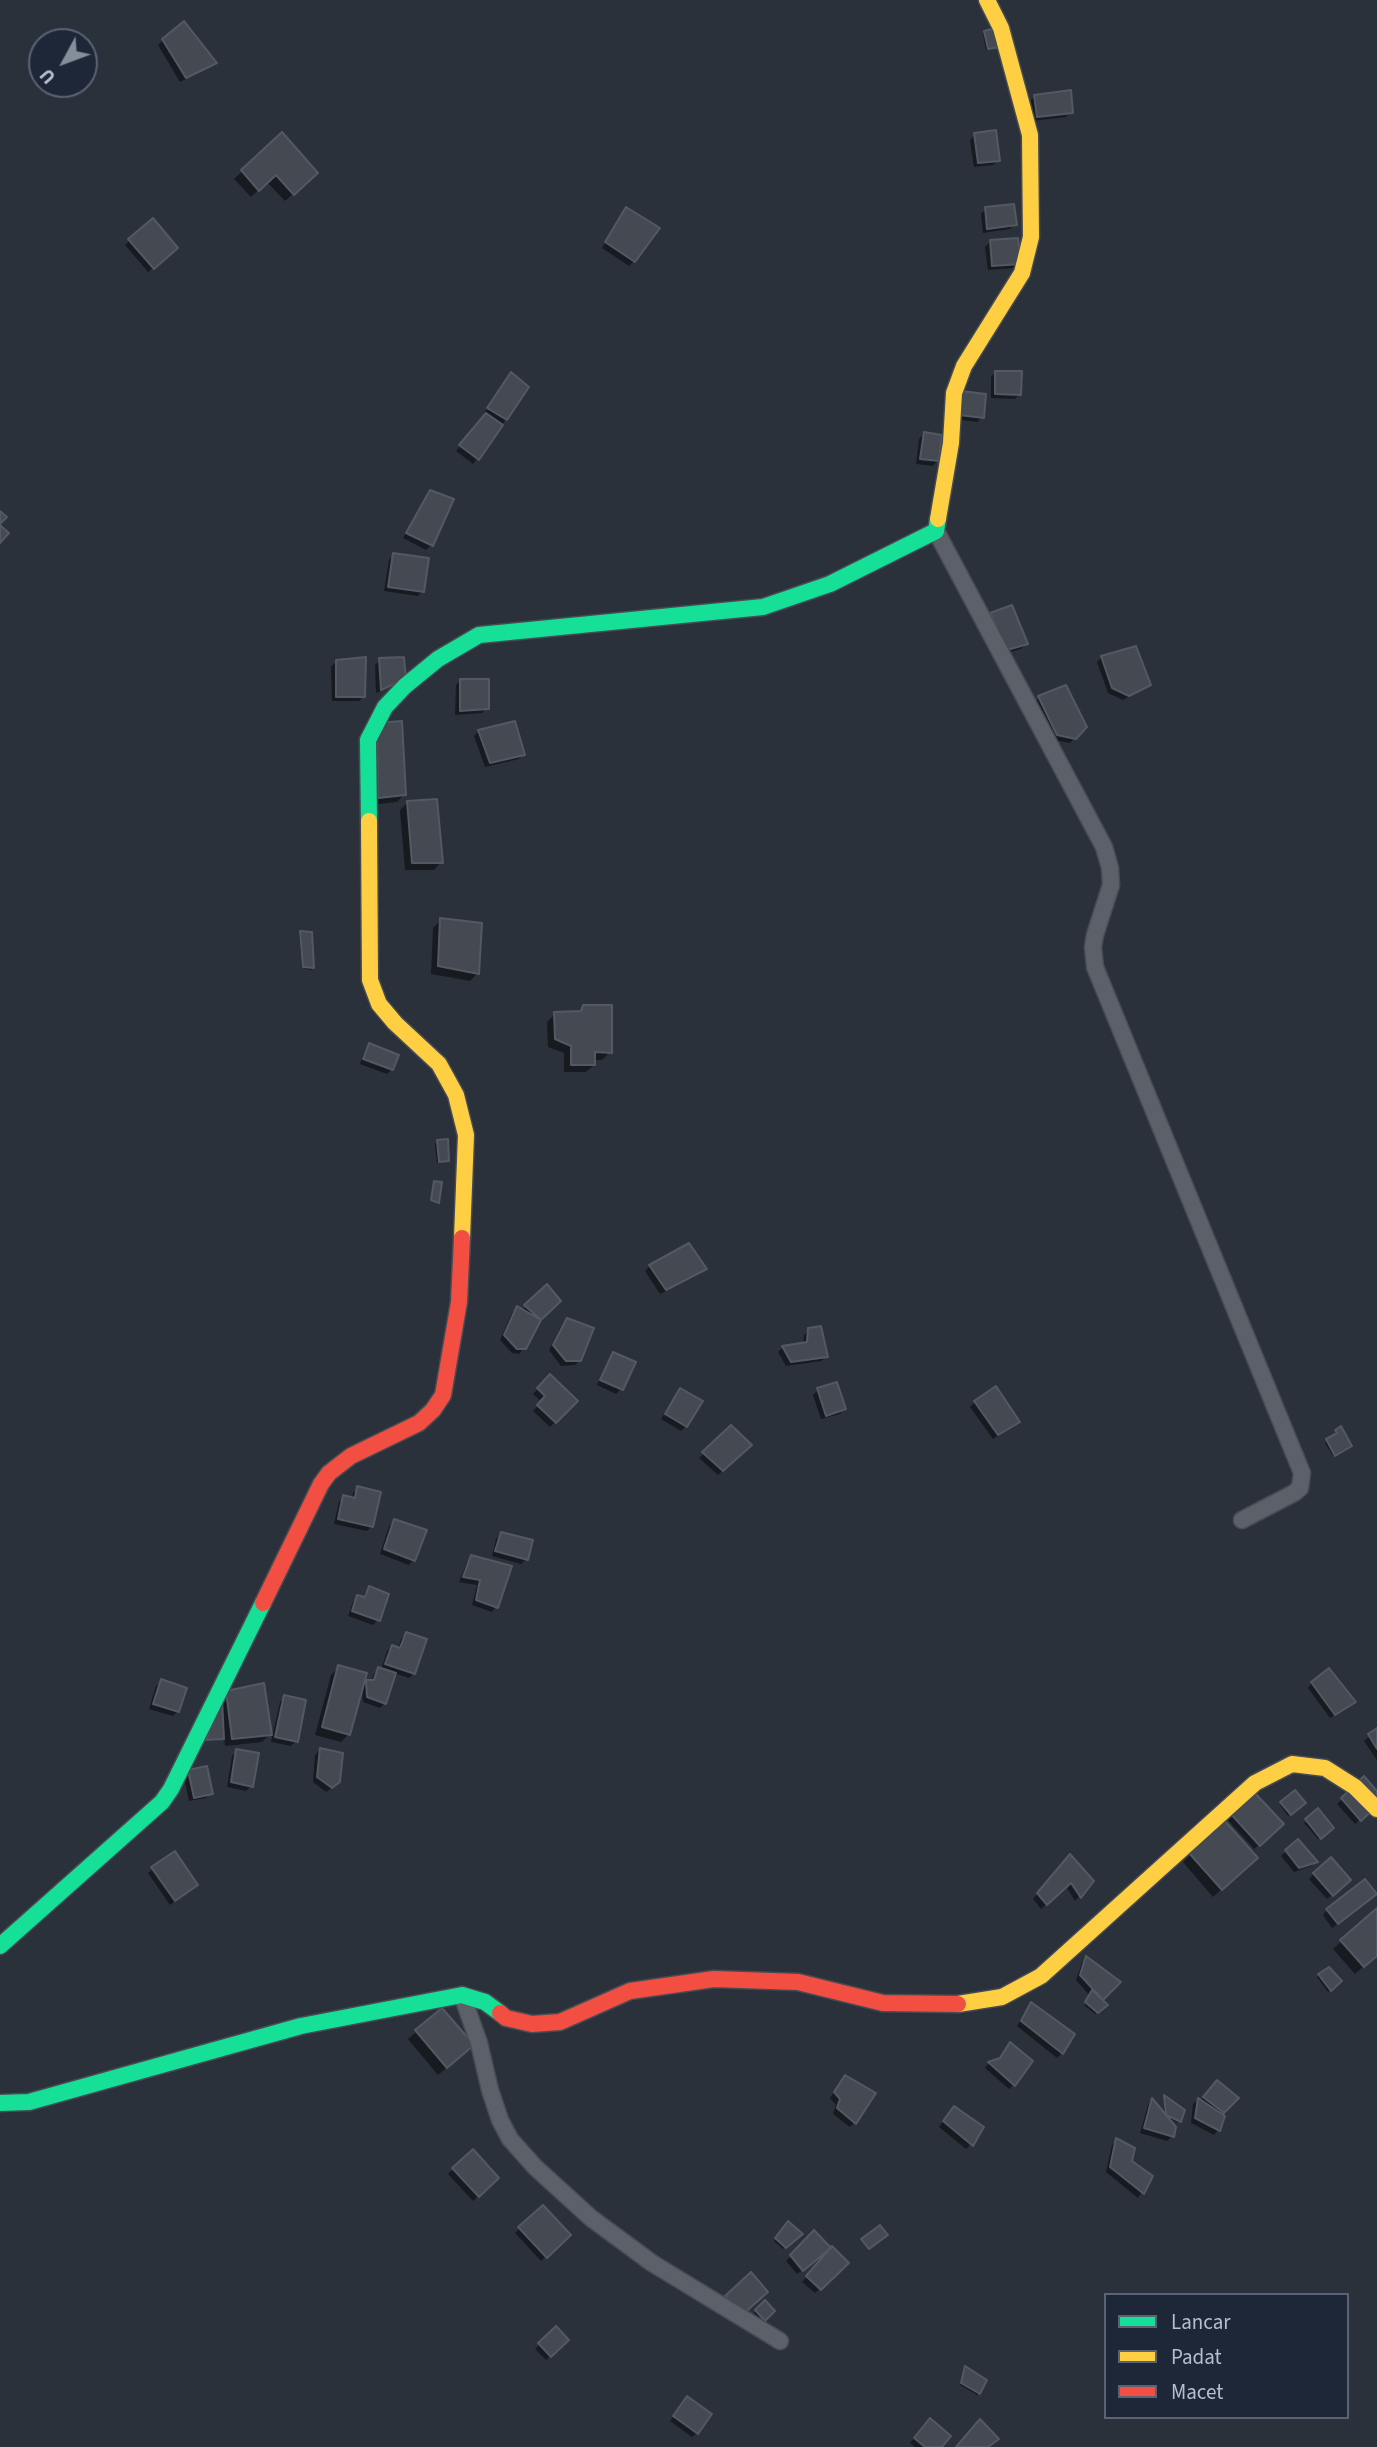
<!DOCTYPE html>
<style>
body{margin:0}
#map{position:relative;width:1377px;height:2447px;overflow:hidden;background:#2b313b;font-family:"Source Sans 3",sans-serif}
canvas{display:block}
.legend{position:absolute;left:1104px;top:2293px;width:245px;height:126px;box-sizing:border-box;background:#1d2737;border:2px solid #5a6373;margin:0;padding:9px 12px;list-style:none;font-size:21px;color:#b5becc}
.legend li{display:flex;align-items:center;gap:14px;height:35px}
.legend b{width:35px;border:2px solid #5a6373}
.north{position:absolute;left:28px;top:28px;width:70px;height:70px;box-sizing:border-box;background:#1d2737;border:2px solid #5a6373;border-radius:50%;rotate:229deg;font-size:19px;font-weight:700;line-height:28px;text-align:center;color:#b5becc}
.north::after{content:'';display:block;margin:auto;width:24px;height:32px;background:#858d99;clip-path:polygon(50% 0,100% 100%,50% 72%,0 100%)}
</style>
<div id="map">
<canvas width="1377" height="2447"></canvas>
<ul class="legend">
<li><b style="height:9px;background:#16e098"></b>Lancar</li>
<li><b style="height:9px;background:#ffcf43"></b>Padat</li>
<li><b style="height:9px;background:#f24e42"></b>Macet</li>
</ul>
<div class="north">U</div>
</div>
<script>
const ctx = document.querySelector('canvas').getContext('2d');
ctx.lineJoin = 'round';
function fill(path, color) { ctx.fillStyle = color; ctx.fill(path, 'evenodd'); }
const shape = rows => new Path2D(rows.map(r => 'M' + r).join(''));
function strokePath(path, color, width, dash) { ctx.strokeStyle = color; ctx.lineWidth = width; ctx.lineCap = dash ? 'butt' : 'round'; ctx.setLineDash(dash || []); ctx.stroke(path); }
fill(shape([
 [985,32,996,48,986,50,983,34],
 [163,40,215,63,210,67,180,82,158,45],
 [1035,96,1071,112,1066,117,1032,121,1030,101],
 [282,135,308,180,285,201,267,182,251,197,234,179],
 [975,135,998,161,993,165,974,167,970,140],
 [626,209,634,261,629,266,602,248],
 [986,209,1015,224,1010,229,983,233,981,214],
 [130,240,171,253,148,272,125,245],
 [1016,240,1014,268,988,270,985,247,990,242],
 [996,372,1020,394,1015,399,991,398,991,377],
 [511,375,506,419,473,464,456,451,487,415,484,413],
 [962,393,982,417,977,422,955,419],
 [924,434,937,461,933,466,916,464,919,439],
 [430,492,451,500,431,545,426,550,403,538],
 [393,555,423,591,418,596,384,591,389,560],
 [991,615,1026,644,1021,649,1002,654,986,619],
 [1102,657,1149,684,1144,689,1123,700,1108,693,1097,662],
 [380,660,399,684,376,693,375,665],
 [336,662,364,696,359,701,332,701,331,667],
 [461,680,487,708,482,713,455,715,456,685],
 [1039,698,1075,737,1070,743,1053,740,1034,702],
 [479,731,523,755,519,759,485,767,474,736],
 [370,733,405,794,397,802,370,805],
 [408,802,441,862,434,870,405,870,400,810],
 [441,920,478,973,470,981,431,974,433,928],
 [301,933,313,968,311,970,302,968,299,934],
 [584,1007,610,1052,602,1060,594,1060,594,1065,586,1072,564,1072,564,1053,548,1047,547,1022,555,1014,577,1013],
 [370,1045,392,1069,387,1074,360,1064,365,1050],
 [437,1142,448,1160,446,1162,437,1163,435,1144],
 [650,1266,705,1269,700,1274,660,1294,645,1271],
 [547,1287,559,1300,540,1319,524,1348,519,1354,512,1353,500,1340,512,1313,517,1308,521,1311],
 [567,1320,580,1360,575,1365,561,1366,549,1350,562,1325],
 [809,1330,826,1356,822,1361,786,1366,778,1352,782,1348,803,1344,804,1335],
 [614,1354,621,1389,616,1394,597,1385,609,1359],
 [550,1376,576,1401,550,1427,533,1411,542,1402,533,1394],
 [680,1390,686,1426,681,1431,661,1419],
 [818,1390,844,1409,840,1414,821,1419,813,1395],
 [975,1402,1018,1422,993,1439,970,1407],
 [731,1428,750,1445,718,1475,699,1458],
 [1336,1431,1348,1448,1333,1456,1325,1443,1336,1436,1335,1433],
 [358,1488,372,1526,367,1531,334,1524,339,1502,344,1497,352,1499,353,1493],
 [394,1521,413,1560,409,1565,380,1554,389,1526],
 [501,1534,526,1559,521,1564,492,1556,496,1539],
 [472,1557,496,1607,492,1612,472,1605,477,1585,459,1582,467,1562],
 [369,1588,387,1595,378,1620,373,1625,348,1616,353,1602,358,1597,362,1598],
 [406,1634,414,1673,409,1678,394,1673,385,1703,380,1708,363,1702,362,1687,349,1734,341,1742,315,1735,331,1675,339,1667,361,1687,366,1682,371,1682,374,1674,378,1669,381,1670,387,1651,392,1647,398,1649,401,1639],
 [161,1681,178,1711,173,1716,149,1709,156,1686],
 [1312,1683,1349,1706,1330,1718,1308,1688],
 [227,1692,270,1734,262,1742,225,1746,224,1737,221,1740,204,1741],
 [284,1697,296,1741,291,1746,271,1742,280,1702],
 [1377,1730,1377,1760,1364,1741],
 [320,1750,333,1787,326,1792,313,1782,315,1755],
 [237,1751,251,1786,246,1791,227,1787,232,1756],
 [206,1768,211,1793,206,1798,189,1801,184,1777],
 [1364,1779,1377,1793,1377,1804,1355,1824,1337,1804],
 [1295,1792,1304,1803,1288,1816,1280,1805],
 [1254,1794,1282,1824,1254,1849,1227,1819],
 [1318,1811,1332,1827,1318,1839,1304,1823],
 [1298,1841,1316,1862,1311,1866,1294,1872,1281,1856],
 [1190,1855,1248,1866,1213,1897,1183,1862],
 [1066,1861,1092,1881,1075,1901,1066,1886,1041,1909,1033,1899],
 [153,1869,196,1885,170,1905,148,1873],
 [1314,1874,1344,1885,1327,1899,1309,1879],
 [1370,1899,1332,1928,1323,1915,1327,1910],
 [1377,1910,1377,1954,1355,1974,1333,1949],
 [1087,1958,1118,1982,1101,2001,1106,2005,1095,2014,1084,2005,1090,1996,1076,1980,1082,1963],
 [1329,1969,1340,1981,1328,1992,1317,1977],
 [1031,2004,1062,2053,1057,2058,1017,2026],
 [442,2010,464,2053,438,2075,408,2039],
 [1010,2044,1014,2084,1009,2089,985,2068,989,2063,999,2060],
 [841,2082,855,2122,850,2127,833,2114,836,2105,830,2098],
 [1212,2087,1236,2099,1220,2115,1218,2130,1214,2135,1191,2123,1193,2104,1198,2100,1200,2102],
 [1164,2097,1183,2110,1178,2123,1166,2117,1172,2136,1167,2141,1140,2133,1148,2105,1152,2101,1164,2116],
 [949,2113,971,2144,966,2149,939,2127],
 [1117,2140,1130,2162,1151,2176,1138,2198,1106,2172,1112,2145],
 [473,2151,497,2178,473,2201,448,2174],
 [543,2207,569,2235,541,2261,515,2233],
 [788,2224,801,2234,783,2249,774,2241],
 [814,2233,847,2263,815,2293,802,2282,828,2253,827,2252,797,2274,786,2261],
 [765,2302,773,2311,762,2321,754,2313],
 [556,2329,567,2340,546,2360,535,2349],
 [965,2368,979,2393,977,2395,960,2385],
 [683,2403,697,2433,692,2437,670,2421],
 [925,2425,940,2447,915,2447,910,2443]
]), '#0007');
const building = shape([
 [184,21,217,63,186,78,162,39,184,21],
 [996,28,1000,47,988,49,984,31,996,28],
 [1071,90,1073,113,1037,117,1034,95,1071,90],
 [996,130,1000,161,978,163,974,133,996,130],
 [282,132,318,173,294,195,276,175,259,191,241,170,282,132],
 [1014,204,1017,225,987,229,985,207,1014,204],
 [626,207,660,228,635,262,605,242,626,207],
 [153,218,178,248,154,269,128,239,153,218],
 [1018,238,1021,264,992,266,990,240,1018,238],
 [995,371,1022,371,1021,395,995,394,995,371],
 [511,372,529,387,507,420,487,408,511,372],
 [961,391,986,394,984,418,959,415,961,391],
 [486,413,503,425,479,460,459,445,486,413],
 [924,432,942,435,939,461,920,459,924,432],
 [430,490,454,499,433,546,406,533,430,490],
 [0,511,7,517,0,524,0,511],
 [0,525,9,533,0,543,0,525],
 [393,553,429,558,424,592,388,587,393,553],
 [1012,605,1028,644,1007,650,990,613,1012,605],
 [1136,646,1151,685,1129,696,1112,688,1101,656,1136,646],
 [366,657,365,697,336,697,336,660,366,657],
 [404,657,406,679,381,690,379,658,404,657],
 [460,679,489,679,489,709,460,711,460,679],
 [1066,685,1087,727,1076,739,1057,735,1038,696,1066,685],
 [402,721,406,795,378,798,377,723,402,721],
 [515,721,525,755,490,763,478,730,515,721],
 [437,799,443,863,412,863,407,801,437,799],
 [440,918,482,923,479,974,438,966,440,918],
 [300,931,312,932,314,968,303,967,300,931],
 [583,1005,612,1005,612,1053,595,1052,595,1065,571,1065,571,1046,555,1039,554,1012,581,1011,583,1005],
 [369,1043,399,1055,393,1070,363,1059,369,1043],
 [448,1139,449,1161,439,1162,437,1140,448,1139],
 [434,1181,442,1182,439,1203,431,1200,434,1181],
 [689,1243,707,1269,666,1290,649,1265,689,1243],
 [547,1284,561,1301,541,1320,524,1305,547,1284],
 [517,1306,541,1320,526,1349,517,1349,504,1335,517,1306],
 [567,1318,594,1328,581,1361,566,1361,553,1345,567,1318],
 [821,1326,828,1357,791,1362,782,1346,807,1342,808,1328,821,1326],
 [613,1352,636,1362,623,1390,600,1380,613,1352],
 [550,1374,578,1401,556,1423,537,1405,545,1396,537,1388,550,1374],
 [837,1382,846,1409,826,1416,817,1388,837,1382],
 [996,1386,1020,1422,998,1435,974,1401,996,1386],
 [680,1388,703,1401,687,1427,665,1414,680,1388],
 [731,1425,752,1445,723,1471,702,1452,731,1425],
 [1341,1426,1352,1446,1335,1456,1326,1439,1337,1433,1335,1430,1341,1426],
 [357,1486,381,1492,373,1527,338,1519,343,1495,355,1498,357,1486],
 [394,1519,427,1530,415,1561,384,1549,394,1519],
 [501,1532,533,1540,528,1560,495,1551,501,1532],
 [471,1555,512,1566,498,1608,476,1600,480,1580,463,1577,471,1555],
 [369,1586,389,1594,380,1621,352,1611,357,1595,365,1597,369,1586],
 [406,1632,427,1639,415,1674,385,1664,392,1645,400,1648,406,1632],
 [338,1665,367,1673,350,1735,322,1727,338,1665],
 [378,1667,396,1673,386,1704,367,1697,366,1680,374,1680,378,1667],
 [1329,1668,1356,1702,1335,1715,1311,1682,1329,1668],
 [161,1679,187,1688,179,1712,153,1704,161,1679],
 [264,1683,272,1735,232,1739,226,1691,264,1683],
 [284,1695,306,1700,298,1742,275,1737,284,1695],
 [222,1700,224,1739,206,1740,222,1700],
 [1377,1728,1377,1749,1368,1734,1377,1728],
 [320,1748,343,1753,340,1782,332,1788,317,1777,320,1748],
 [236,1749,259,1753,253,1787,231,1782,236,1749],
 [207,1766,213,1794,194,1798,188,1770,207,1766],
 [1364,1776,1377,1791,1377,1806,1361,1821,1341,1798,1364,1776],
 [1295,1790,1306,1803,1291,1815,1280,1802,1295,1790],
 [1254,1792,1284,1824,1260,1846,1230,1813,1254,1792],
 [1318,1808,1334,1828,1321,1839,1305,1819,1318,1808],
 [1225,1821,1258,1858,1222,1890,1189,1853,1225,1821],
 [1298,1839,1318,1862,1299,1868,1285,1850,1298,1839],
 [175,1851,198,1885,175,1901,151,1867,175,1851],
 [1070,1854,1094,1881,1081,1898,1071,1883,1047,1905,1037,1893,1070,1854],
 [1331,1857,1351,1880,1333,1896,1313,1873,1331,1857],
 [1365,1879,1377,1894,1338,1924,1326,1909,1365,1879],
 [1377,1908,1377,1956,1364,1967,1340,1940,1377,1908],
 [1086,1956,1121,1982,1103,2000,1080,1975,1086,1956],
 [1329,1967,1342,1981,1331,1991,1318,1974,1329,1967],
 [1092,1990,1108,2005,1098,2013,1085,2002,1092,1990],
 [1031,2002,1075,2034,1063,2054,1021,2021,1031,2002],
 [442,2008,474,2045,447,2068,415,2030,442,2008],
 [1010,2042,1033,2061,1015,2086,988,2062,1000,2058,1010,2042],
 [845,2075,876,2093,856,2124,837,2108,840,2099,834,2092,845,2075],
 [1217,2080,1239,2098,1224,2113,1203,2097,1217,2080],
 [1164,2095,1185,2110,1181,2122,1166,2115,1164,2095],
 [1152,2098,1176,2127,1174,2137,1144,2128,1152,2098],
 [1198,2098,1225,2116,1220,2131,1195,2118,1198,2098],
 [954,2106,984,2127,973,2146,943,2121,954,2106],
 [1116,2138,1135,2148,1132,2161,1153,2176,1144,2194,1110,2167,1116,2138],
 [473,2149,499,2178,479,2197,452,2168,473,2149],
 [543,2205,571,2235,547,2258,518,2227,543,2205],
 [788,2221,803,2234,786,2248,775,2238,788,2221],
 [880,2225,888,2235,869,2249,861,2239,880,2225],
 [814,2230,831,2248,803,2271,790,2255,814,2230],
 [832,2246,849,2263,821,2290,806,2276,832,2246],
 [751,2272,768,2292,742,2315,725,2296,751,2272],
 [765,2300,775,2311,765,2321,755,2310,765,2300],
 [556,2326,569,2340,551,2357,538,2343,556,2326],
 [965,2366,987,2380,980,2394,961,2383,965,2366],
 [687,2396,712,2414,698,2434,673,2416,687,2396],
 [930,2418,951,2436,942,2447,925,2447,914,2438,930,2418],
 [980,2419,999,2439,988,2447,956,2447,980,2419]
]);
fill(building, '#444952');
strokePath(building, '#535963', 2);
const street = shape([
 [936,531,1104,847,1110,868,1111,885,1095,935,1093,947,1095,967,1302,1473,1300,1488,1294,1493,1242,1520],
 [462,1995,479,2043,490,2090,500,2120,510,2139,535,2167,591,2218,652,2263,780,2341]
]);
const fast = shape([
 [369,821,368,740,385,707,405,686,438,659,479,635,763,607,830,584,936,531,938,519],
 [0,1946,162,1802,171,1789,263,1603],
 [0,2103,29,2102,301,2026,462,1995,485,2002,500,2013]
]);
const slow = shape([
 [938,519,951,443,954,393,964,366,1022,273,1031,237,1030,135,1001,28,987,0],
 [369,821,370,980,379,1004,395,1023,439,1064,456,1095,466,1135,462,1238],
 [958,2004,1002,1997,1041,1976,1255,1783,1292,1764,1325,1768,1355,1787,1377,1809]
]);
const jam = shape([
 [263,1603,321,1484,329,1473,351,1456,419,1423,433,1410,443,1395,459,1302,462,1238],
 [500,2013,506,2018,532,2024,560,2022,630,1991,714,1979,798,1982,883,2003,958,2004]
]);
strokePath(street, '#474c53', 19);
strokePath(fast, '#474c53', 19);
strokePath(slow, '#474c53', 19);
strokePath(jam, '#474c53', 19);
strokePath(street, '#5b6069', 16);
strokePath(fast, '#16e098', 16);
strokePath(slow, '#ffcf43', 16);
strokePath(jam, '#f24e42', 16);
</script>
